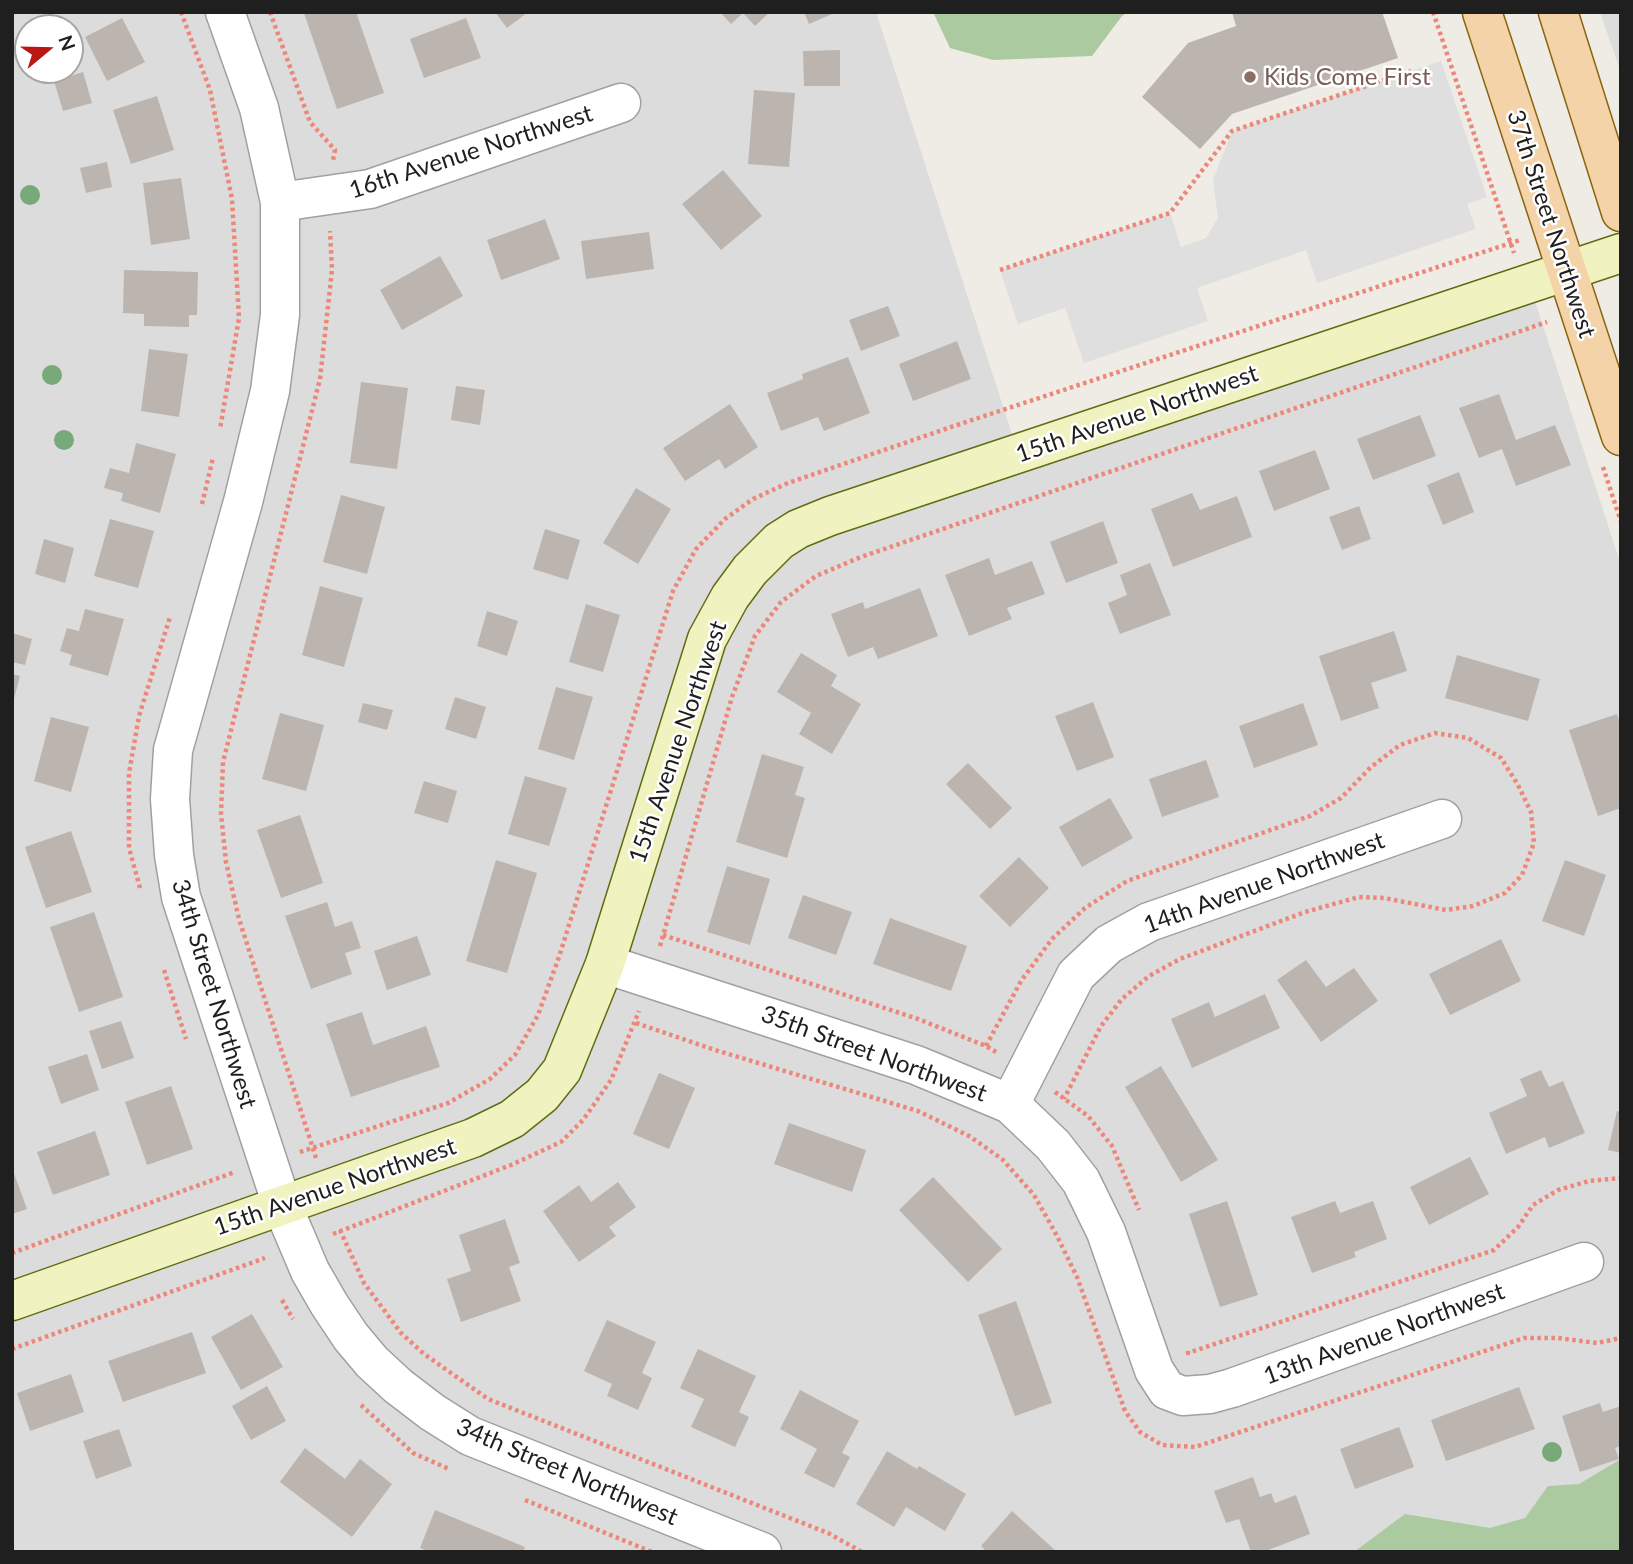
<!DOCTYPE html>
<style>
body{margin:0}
#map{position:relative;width:1633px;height:1564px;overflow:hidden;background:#efece6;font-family:Lato,sans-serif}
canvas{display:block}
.frame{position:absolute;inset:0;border:14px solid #1f1f1f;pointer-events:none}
.north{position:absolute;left:14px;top:14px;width:70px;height:70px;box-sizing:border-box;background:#fff;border:2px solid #a5a5a5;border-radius:50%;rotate:71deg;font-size:19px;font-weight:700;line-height:28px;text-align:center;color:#1f1f1f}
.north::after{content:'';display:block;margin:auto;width:24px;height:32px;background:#b91714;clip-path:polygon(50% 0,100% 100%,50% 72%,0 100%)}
</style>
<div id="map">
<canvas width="1633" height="1564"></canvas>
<div class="frame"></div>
<div class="north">N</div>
</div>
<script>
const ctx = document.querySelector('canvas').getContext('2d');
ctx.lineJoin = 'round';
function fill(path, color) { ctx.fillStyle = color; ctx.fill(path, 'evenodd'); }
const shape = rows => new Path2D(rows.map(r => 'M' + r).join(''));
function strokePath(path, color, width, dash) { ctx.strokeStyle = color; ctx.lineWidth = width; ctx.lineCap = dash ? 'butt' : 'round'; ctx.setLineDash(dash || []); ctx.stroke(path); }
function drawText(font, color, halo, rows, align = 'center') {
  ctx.font = font + ' Lato,sans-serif'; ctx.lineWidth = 5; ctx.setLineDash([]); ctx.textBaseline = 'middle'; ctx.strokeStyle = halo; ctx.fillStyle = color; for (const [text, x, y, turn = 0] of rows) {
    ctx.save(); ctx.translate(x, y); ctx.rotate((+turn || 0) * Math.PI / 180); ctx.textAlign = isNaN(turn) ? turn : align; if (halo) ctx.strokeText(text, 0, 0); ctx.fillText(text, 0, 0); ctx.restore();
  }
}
fill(shape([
 [12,12,876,12,1018,453,1529,283,1621,565,1621,1512,1507,1552,12,1552],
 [28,28,70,28,70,70,28,70],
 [1600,12,1621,12,1621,73]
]), '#dddcdc');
fill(shape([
 [933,12,1128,12,1122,16,1092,56,993,60,950,48],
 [1621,1459,1621,1552,1354,1552,1405,1514,1490,1528,1525,1518,1548,1486,1579,1484]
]), '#abca9f');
fill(shape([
 [1441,61,1487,197,1467,204,1476,229,1317,283,1306,250,1197,288,1208,321,1084,363,1065,308,1018,324,1000,270,1170,213,1181,247,1206,238,1218,218,1213,180,1232,131]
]), '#dfdfdf');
fill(shape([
 [307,12,356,12,384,93,337,109,304,13],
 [495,12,528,12,507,28],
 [720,12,770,12,755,26,743,13,731,24],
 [804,12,837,12,809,24],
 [1232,12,1382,12,1398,58,1232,114,1200,149,1142,97,1188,43,1236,26],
 [122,18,145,62,107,81,85,37],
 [466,18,481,58,424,78,410,39],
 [840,50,840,86,804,86,803,51],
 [83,72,92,103,63,111,54,81],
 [754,90,795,93,789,167,748,164],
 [157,96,174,150,131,164,113,110],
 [107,162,112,187,86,193,80,168],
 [723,170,762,216,721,250,682,204],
 [181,178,190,239,151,245,143,183],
 [545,219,560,259,501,280,487,240],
 [649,232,654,269,586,279,581,241],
 [440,256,463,296,402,330,380,290],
 [124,270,198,272,197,315,189,315,189,327,144,326,144,314,123,313],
 [888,306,900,336,861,351,849,320],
 [957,341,971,379,913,401,899,364],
 [149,349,188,354,179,417,141,411],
 [848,357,870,413,824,431,818,417,781,431,767,393,803,379,802,374],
 [361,382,408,388,397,469,350,463],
 [456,386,485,390,480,425,451,420],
 [1499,394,1516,440,1555,425,1571,465,1516,486,1502,449,1479,458,1459,408],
 [730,404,758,447,725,469,719,459,685,481,663,448],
 [1420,415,1436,456,1373,480,1357,439],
 [136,443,176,454,160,513,121,501,123,493,104,488,110,468,129,473],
 [1315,450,1330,489,1274,511,1259,471],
 [1459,472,1474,512,1443,525,1427,485],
 [636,488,671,509,638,564,603,543],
 [1192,493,1200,510,1237,496,1252,537,1173,567,1151,509],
 [341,495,385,507,367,574,323,562],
 [1359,506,1371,539,1342,550,1329,517],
 [110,519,154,531,138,588,94,576],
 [1103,521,1118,563,1066,583,1050,542],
 [545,529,580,540,568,580,533,569],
 [44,539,74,548,65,583,35,574],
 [989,558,995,575,1032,561,1045,594,1007,608,1012,619,969,636,945,575],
 [1150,563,1171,615,1120,634,1108,603,1127,595,1120,575],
 [320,586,363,598,344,667,302,655],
 [920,588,938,636,878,659,873,647,848,657,831,614,863,602,865,609],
 [586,604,620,615,603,672,569,662],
 [85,609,124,619,108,676,69,665,72,655,60,651,67,628,79,631],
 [487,611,518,621,507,656,477,646],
 [1394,631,1407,671,1371,683,1379,708,1341,721,1319,656],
 [12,633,32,639,25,665,12,662],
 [801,653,837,675,831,686,861,704,832,754,799,734,811,713,777,692],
 [1457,655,1540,679,1528,721,1445,698],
 [12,674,20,676,13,703,12,702],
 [556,687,593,697,574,760,538,749],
 [455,697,486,707,476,739,445,729],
 [1093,702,1114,757,1077,771,1055,716],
 [363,703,393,710,387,730,358,722],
 [1303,703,1318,745,1254,768,1239,726],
 [280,713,324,725,306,791,262,779],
 [1617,714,1621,726,1621,808,1598,816,1569,730],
 [51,717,89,727,71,792,34,781],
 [762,754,804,767,795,795,805,798,787,858,736,842],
 [1206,760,1219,797,1162,817,1149,779],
 [968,763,1012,808,990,829,946,784],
 [525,776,567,788,549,846,508,834],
 [424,781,457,791,448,823,414,813],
 [1110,798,1133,838,1082,867,1059,827],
 [300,815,323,883,281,898,257,830],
 [71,831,92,892,46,908,25,847],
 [1019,857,1049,888,1010,927,979,896],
 [496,860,537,873,507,973,466,961],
 [1565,860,1606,875,1584,936,1542,921],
 [727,866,770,879,750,945,707,932],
 [803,895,852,912,836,955,788,938],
 [327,902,335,927,352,921,361,948,345,953,352,974,311,989,285,916],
 [94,912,123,997,79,1012,50,927],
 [890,918,967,946,951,991,873,964],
 [417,936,431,975,387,990,374,951],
 [1501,939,1521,981,1450,1015,1429,974],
 [1306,960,1326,987,1354,968,1378,1001,1321,1042,1277,980],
 [1265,994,1280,1028,1192,1068,1171,1019,1209,1002,1215,1017],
 [362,1012,373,1045,426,1026,440,1067,351,1097,326,1024],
 [121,1021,134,1058,102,1069,89,1031],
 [87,1054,99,1090,61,1104,48,1067],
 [1161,1066,1218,1160,1181,1182,1125,1087],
 [1541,1070,1549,1087,1563,1081,1585,1133,1549,1148,1545,1137,1506,1154,1489,1113,1527,1096,1520,1079],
 [659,1073,695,1088,669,1149,633,1134],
 [171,1086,193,1149,147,1165,125,1102],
 [1617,1111,1621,1112,1621,1153,1608,1150],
 [789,1123,866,1150,852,1192,774,1164],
 [95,1131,110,1175,53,1195,37,1152],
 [1470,1157,1489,1194,1429,1225,1410,1187],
 [12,1168,27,1209,12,1214],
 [933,1177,1002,1249,968,1282,899,1210],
 [618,1182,636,1207,609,1227,616,1236,579,1262,543,1211,579,1185,591,1202],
 [1227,1201,1258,1295,1220,1307,1189,1214],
 [1335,1201,1340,1213,1373,1201,1387,1239,1354,1252,1356,1257,1312,1273,1291,1217],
 [505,1219,520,1263,509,1267,521,1301,461,1322,447,1279,471,1271,459,1235],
 [1016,1301,1052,1403,1015,1416,978,1315],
 [252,1314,283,1367,241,1390,211,1337],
 [607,1320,656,1342,642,1373,652,1378,638,1410,607,1396,612,1384,584,1371],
 [192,1332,206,1373,123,1402,108,1361],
 [698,1349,756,1376,739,1412,749,1417,735,1447,691,1427,704,1399,680,1388],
 [71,1374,84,1412,30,1431,17,1393],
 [267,1386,286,1421,251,1440,232,1406],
 [1519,1387,1535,1429,1446,1461,1431,1420],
 [800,1390,859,1421,842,1453,850,1457,834,1488,804,1473,817,1449,780,1429],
 [1600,1403,1603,1412,1621,1406,1621,1446,1615,1448,1619,1459,1580,1472,1562,1416],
 [1399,1427,1414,1467,1355,1489,1340,1449],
 [119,1429,132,1466,96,1479,83,1441],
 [305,1448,345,1479,360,1459,392,1484,352,1537,280,1482],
 [887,1451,917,1469,919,1466,966,1494,945,1531,906,1507,894,1527,856,1504],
 [1253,1477,1260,1497,1271,1493,1275,1503,1296,1495,1310,1534,1263,1552,1251,1552,1239,1519,1226,1523,1214,1491],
 [435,1510,525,1547,523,1552,430,1552,420,1548],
 [1012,1511,1057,1552,987,1552,981,1546]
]), '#bcb5af');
const street = shape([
 [225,12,259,108,280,202,280,315,270,391,243,502,173,750,170,799,174,855,181,897,282,1205,310,1271,329,1304,351,1337,372,1362,398,1386,432,1412,470,1436,762,1552],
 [280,202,370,189,621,103],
 [605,964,916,1065,1010,1104,1053,1145,1081,1181,1106,1232,1154,1370,1167,1390,1183,1396,1210,1394,1232,1388,1584,1262],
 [1010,1104,1076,975,1109,944,1149,922,1442,819]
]);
const secondary = shape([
 [12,1301,473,1138,512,1119,542,1095,562,1070,605,964,707,639,730,597,750,570,779,541,798,529,830,516,1621,253]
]);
const primary = shape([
 [1482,12,1621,436],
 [1558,12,1621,212]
]);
strokePath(street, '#a0a0a0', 41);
strokePath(secondary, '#606c10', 41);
strokePath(primary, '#8b640f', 41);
strokePath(shape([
 [181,12,210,90,232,199,239,318,220,429],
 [270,12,310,122,335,150,333,160],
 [1433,12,1514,253],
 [1000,270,1170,213,1232,131,1411,71],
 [1603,467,1621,522],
 [202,504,213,458],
 [140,888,129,848,129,773,139,716,170,617],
 [663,935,918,1019,986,1046,996,1052],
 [660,946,732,697,755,636,781,602,816,576,861,557,1547,322],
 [164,970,186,1039],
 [636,1023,715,1050,918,1111,969,1136,1002,1159,1034,1195,1056,1234,1077,1277,1125,1411,1140,1432,1162,1445,1195,1447,1524,1338,1558,1338,1597,1343,1621,1338],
 [986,1046,1021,981,1052,939,1085,908,1127,881,1310,816,1341,798,1371,767,1400,745,1435,733,1468,738,1501,758,1518,785,1531,812,1534,843,1522,875,1505,893,1473,906,1446,910,1384,898,1359,897,1305,912,1180,959,1149,976,1122,999,1101,1026,1064,1099],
 [1055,1092,1088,1116,1112,1146,1139,1210],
 [300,1152,448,1103,490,1079,515,1055,538,1015,559,957,673,591,696,549,725,519,753,499,788,483,957,425,1520,240],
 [316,1158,239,919,226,862,221,814,223,762,320,379,332,270,330,231],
 [340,1230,364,1283,401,1333,424,1354,488,1399,828,1533,862,1552],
 [333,1234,511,1165,561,1142,583,1120,611,1080,639,1011],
 [12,1253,235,1172],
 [282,1300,293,1319],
 [12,1349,265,1258],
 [1188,1351,1188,1353,1494,1250,1518,1227,1533,1205,1558,1190,1589,1181,1621,1178],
 [361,1405,413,1453,449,1469],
 [525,1500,652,1552]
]), '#ec877a', 4.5, [3.5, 3.5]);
strokePath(street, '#fff', 38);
strokePath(secondary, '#f0f3bf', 38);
strokePath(primary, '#f3d3a7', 38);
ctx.fillStyle = '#78a979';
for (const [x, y] of [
 [30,195],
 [52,375],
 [64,440],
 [1552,1452]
]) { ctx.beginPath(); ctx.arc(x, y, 10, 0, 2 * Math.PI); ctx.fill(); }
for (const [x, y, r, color] of [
 [1250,77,7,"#8d6e63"]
]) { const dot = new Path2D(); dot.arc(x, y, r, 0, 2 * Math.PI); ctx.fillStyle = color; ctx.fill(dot); strokePath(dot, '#fff', 2.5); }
drawText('24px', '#785e54', '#fff', [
 ["Kids Come First",1264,77]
], 'left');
drawText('24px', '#1f1f1f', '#fff', [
 ["16th Avenue Northwest",471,152,-18],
 ["37th Street Northwest",1551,224,72],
 ["15th Avenue Northwest",1137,414,-19],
 ["15th Avenue Northwest",678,742,-71],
 ["14th Avenue Northwest",1264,883,-20],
 ["34th Street Northwest",214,994,73],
 ["35th Street Northwest",874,1054,20],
 ["15th Avenue Northwest",335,1187,-19],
 ["13th Avenue Northwest",1384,1334,-20],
 ["34th Street Northwest",567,1472,23]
]);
</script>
